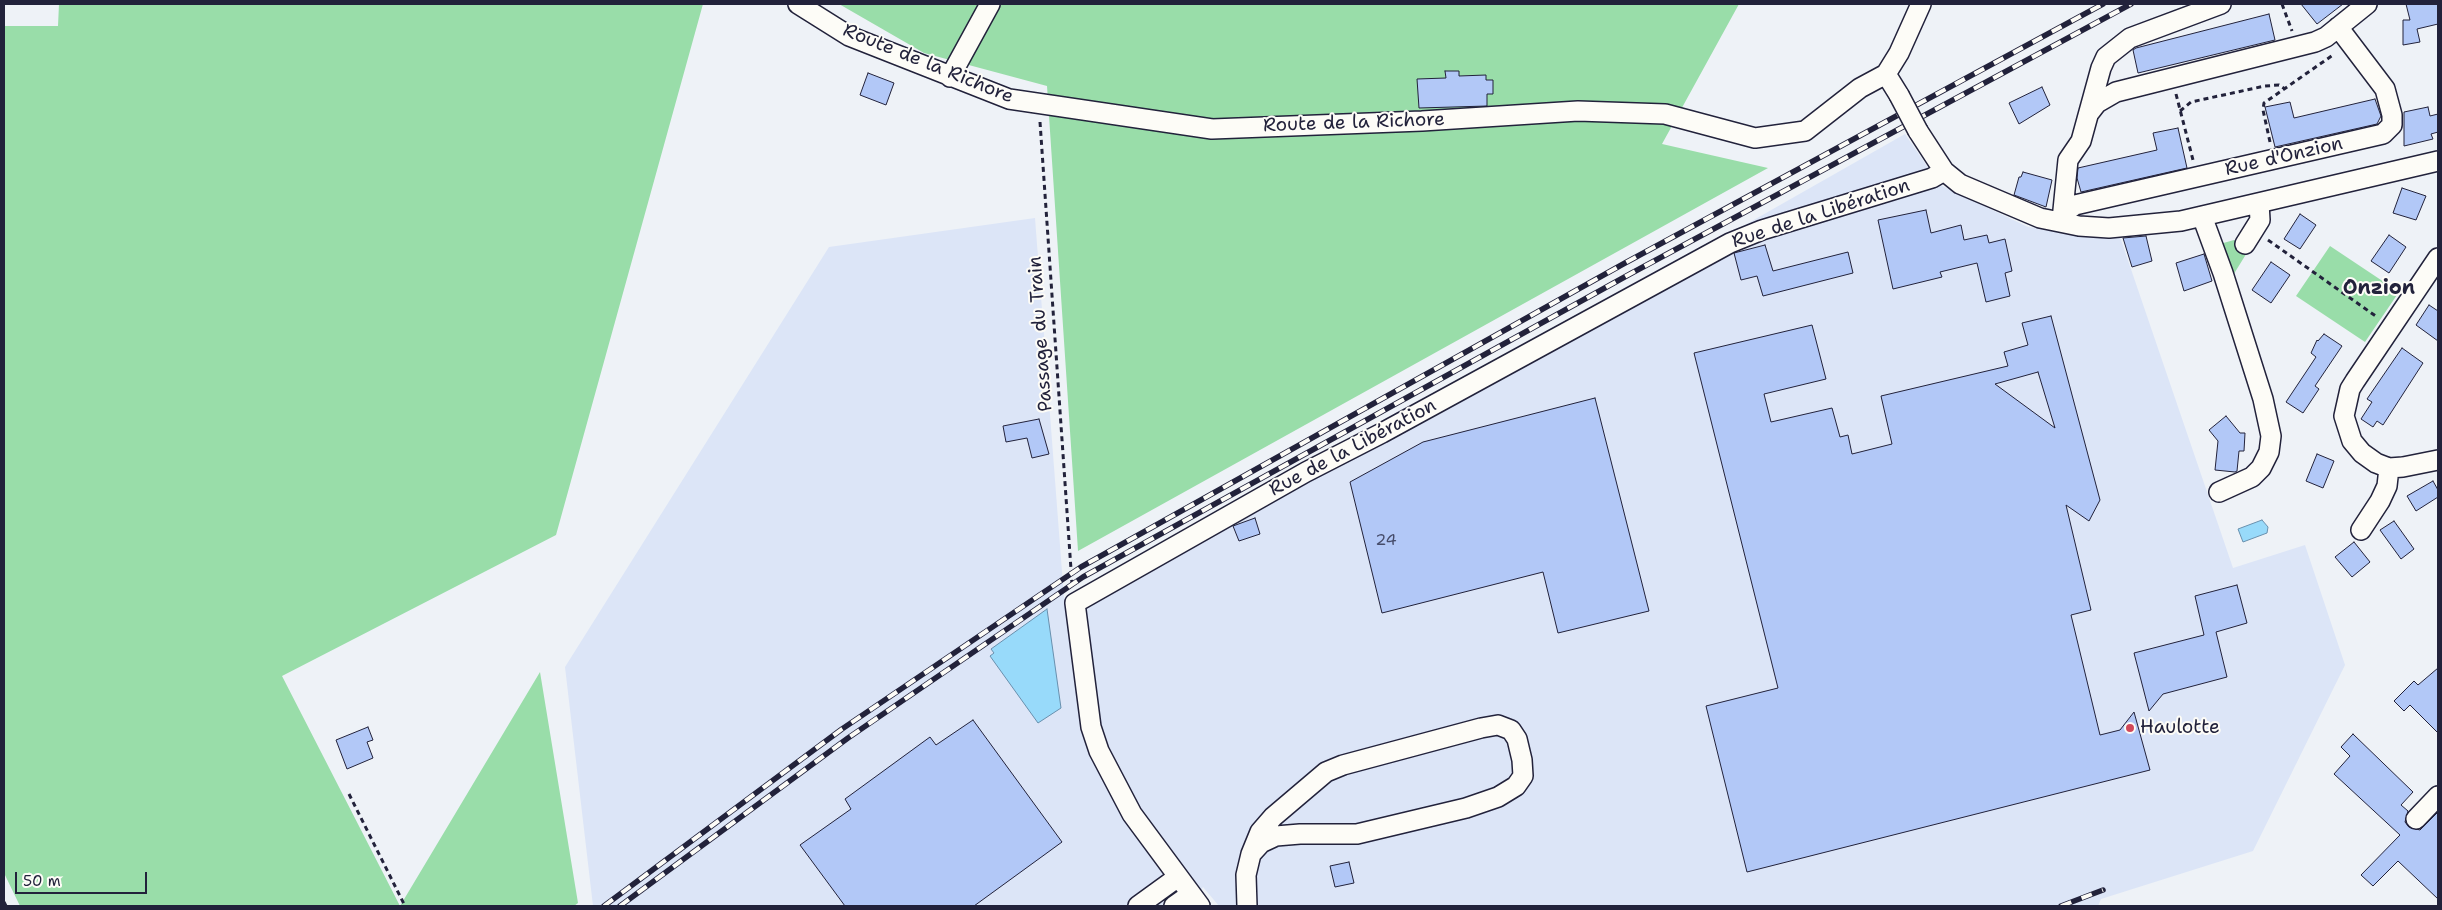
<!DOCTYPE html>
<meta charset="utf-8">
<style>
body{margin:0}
#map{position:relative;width:2442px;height:910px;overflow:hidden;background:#eef2f7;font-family:"Shantell Sans",sans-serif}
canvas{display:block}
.frame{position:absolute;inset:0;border:5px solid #22223b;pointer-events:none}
.scale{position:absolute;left:15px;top:872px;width:132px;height:22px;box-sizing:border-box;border:2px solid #22223b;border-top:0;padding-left:6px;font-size:15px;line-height:18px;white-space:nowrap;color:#22223b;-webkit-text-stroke:4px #fdfcf7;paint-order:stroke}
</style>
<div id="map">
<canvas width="2442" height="910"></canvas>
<div class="frame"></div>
<div class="scale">50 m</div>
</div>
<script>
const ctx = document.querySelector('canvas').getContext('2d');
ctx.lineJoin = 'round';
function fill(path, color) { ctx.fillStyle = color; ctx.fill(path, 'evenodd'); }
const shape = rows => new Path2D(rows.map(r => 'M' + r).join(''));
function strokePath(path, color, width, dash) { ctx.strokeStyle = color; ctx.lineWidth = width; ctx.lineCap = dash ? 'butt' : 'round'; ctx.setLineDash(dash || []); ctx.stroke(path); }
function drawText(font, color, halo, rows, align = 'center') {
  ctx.font = font + ' "Shantell Sans",sans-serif'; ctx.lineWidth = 4; ctx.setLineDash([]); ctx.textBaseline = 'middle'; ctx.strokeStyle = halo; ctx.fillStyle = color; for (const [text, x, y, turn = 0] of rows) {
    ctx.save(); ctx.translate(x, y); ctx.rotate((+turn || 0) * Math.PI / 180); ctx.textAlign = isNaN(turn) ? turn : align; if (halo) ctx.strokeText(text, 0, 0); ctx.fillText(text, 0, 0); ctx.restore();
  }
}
fill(shape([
 [1905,134,1940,185,2028,227,2120,237,2233,568,2305,545,2345,665,2253,851,2101,899,2098,906,1219,906,1203,887,1191,906,593,906,565,667,829,247,1035,218,1064,598,1722,238]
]), '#dce5f7');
fill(shape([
 [59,4,703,4,556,535,282,676,400,906,540,672,578,903,574,906,20,906,4,873,4,26,58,26],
 [839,4,1739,4,1662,144,1768,168,1078,551,1047,86,924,53],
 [2234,240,2248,251,2232,277,2220,244],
 [2330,246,2399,292,2365,342,2296,296]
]), '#99dda9');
const water = shape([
 [2262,520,2268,527,2267,533,2243,542,2238,529,2262,520],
 [1047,609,1061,708,1038,723,990,656,994,653,991,649,1047,609]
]);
fill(water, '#98dafa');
strokePath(water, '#6990ae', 1);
const building = shape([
 [2301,4,2343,4,2317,24,2301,4],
 [2406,4,2438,4,2438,24,2417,29,2420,42,2403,45,2403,20,2410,20,2406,4],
 [2269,14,2275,40,2138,73,2133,50,2136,48,2269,14],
 [1445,71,1459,71,1459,76,1486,75,1486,80,1493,80,1493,94,1487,94,1487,106,1419,108,1417,79,1446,78,1445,71],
 [868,73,894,83,886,105,860,95,868,73],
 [2042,87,2050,105,2019,124,2009,103,2042,87],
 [2375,99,2381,116,2377,124,2275,147,2265,107,2290,102,2294,118,2375,99],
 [2428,107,2430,116,2438,114,2438,132,2431,134,2433,139,2404,146,2404,112,2428,107],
 [2178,128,2187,168,2081,192,2077,178,2078,168,2157,150,2153,133,2178,128],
 [2023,172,2052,180,2046,207,2014,195,2019,177,2021,177,2023,172],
 [2402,188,2426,196,2416,220,2393,213,2402,188],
 [1926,210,1931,233,1961,225,1964,240,1987,235,1989,243,2005,239,2012,271,2005,273,2010,296,1986,302,1977,263,1940,272,1942,277,1893,289,1878,220,1926,210],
 [2300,214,2316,225,2300,249,2284,239,2300,214],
 [2389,235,2406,247,2389,273,2371,261,2389,235],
 [2146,236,2152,261,2132,267,2123,238,2146,236],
 [1765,245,1773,271,1848,252,1853,273,1763,296,1757,276,1741,280,1734,253,1765,245],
 [2204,254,2212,281,2184,291,2176,263,2204,254],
 [2271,262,2290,275,2271,303,2252,290,2271,262],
 [2429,305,2438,311,2438,341,2416,325,2429,305],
 [2051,316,2100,500,2089,521,2066,505,2091,610,2071,615,2100,735,2120,730,2134,712,2150,770,1747,872,1706,706,1778,688,1694,353,1812,325,1826,379,1764,394,1771,422,1832,408,1840,437,1848,435,1852,454,1892,444,1881,396,2008,366,2004,352,2028,345,2022,323,2051,316],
 [2038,372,2055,428,1995,384,2038,372],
 [2324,334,2342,346,2315,386,2319,389,2303,413,2286,402,2316,357,2311,353,2317,340,2318,341,2324,334],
 [2402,348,2423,363,2383,425,2377,421,2373,427,2361,419,2372,402,2367,399,2402,348],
 [1595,398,1649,611,1558,633,1543,572,1382,613,1350,482,1423,442,1595,398],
 [2226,416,2240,433,2245,433,2244,451,2239,451,2237,471,2235,472,2215,470,2218,441,2209,430,2226,416],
 [1039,419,1049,454,1032,458,1027,438,1006,442,1003,426,1039,419],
 [2317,454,2334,461,2323,488,2306,481,2317,454],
 [2433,481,2438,490,2438,497,2416,511,2407,496,2433,481],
 [1255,518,1260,534,1239,541,1233,526,1255,518],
 [2394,521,2414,549,2401,559,2380,530,2394,521],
 [2354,542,2370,562,2352,577,2335,557,2354,542],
 [2237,585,2247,623,2216,632,2227,677,2163,694,2149,711,2134,653,2204,635,2195,596,2237,585],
 [2438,668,2438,733,2410,705,2404,711,2394,701,2414,681,2418,685,2438,668],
 [973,720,1062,842,974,906,845,906,800,845,851,809,845,799,930,737,936,745,973,720],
 [368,727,373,740,367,742,373,758,347,769,336,740,368,727],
 [2353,734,2413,792,2401,805,2408,811,2405,822,2409,827,2420,830,2438,812,2438,899,2398,861,2373,886,2361,875,2400,835,2334,774,2350,756,2341,747,2353,734],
 [1349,862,1354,883,1335,887,1330,866,1349,862]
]);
fill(building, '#b2c8f7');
strokePath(building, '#22223b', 1);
const minor = shape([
 [798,4,849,36,1009,99,1212,129,1422,121,1578,111,1665,114,1755,138,1805,131,1860,88,1886,74,1899,95],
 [1886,74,1899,53,1921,4],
 [950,77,990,4],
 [2090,112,2097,103,2116,92,2315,42,2326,37,2367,4],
 [1918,131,1944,171,1960,184,2040,218,2079,226,2109,228,2181,221,2438,161],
 [2063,214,2075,205,2383,134,2392,125,2392,115,2385,89,2338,27],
 [2202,216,2223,273,2263,399,2271,436,2269,452,2261,468,2252,477,2219,492],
 [2062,220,2068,160,2081,141,2101,68,2106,57,2130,38,2221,4],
 [2245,244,2260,220,2259,203],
 [2438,258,2355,381,2350,389,2344,416,2352,441,2362,453,2376,463,2389,468,2403,467,2438,460],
 [2361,530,2380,501,2387,486,2389,468],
 [2416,819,2438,796],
 [1138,906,1178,877],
 [1174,906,1191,894],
 [1200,906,1132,814,1099,751,1091,727,1075,603,1306,472,1382,433,1730,243,1762,230,1932,178,1944,171],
 [1247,906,1246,875,1251,854,1260,832,1273,817,1326,772,1343,765,1481,728,1498,725,1511,730,1517,739,1522,760,1523,776,1516,786,1498,797,1466,808,1357,834,1300,834,1276,836,1261,843,1251,854]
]);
strokePath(minor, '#22223b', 22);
strokePath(shape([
 [2282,4,2292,31],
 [2176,94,2193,160],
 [2180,111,2191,102,2265,86,2279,85,2285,89],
 [1040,122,1072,584],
 [2270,142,2263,110,2264,103,2333,55],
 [2268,240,2377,317],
 [349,794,405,906],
 [4,902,6,906]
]), '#22223b', 3, [5, 4]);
strokePath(minor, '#fdfcf7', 19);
const rail = shape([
 [604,906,842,729,1081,567,1625,263,2103,4],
 [620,906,848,738,1083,577,1630,274,2131,4],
 [2061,906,2103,890]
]);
strokePath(rail, '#22223b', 5.5);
strokePath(rail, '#fdfcf7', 4, [11]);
const minorBridge = shape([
 [1899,95,1918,131]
]);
strokePath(minorBridge, '#22223b', 22, []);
strokePath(minorBridge, '#fdfcf7', 19);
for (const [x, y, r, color] of [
 [2130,728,5,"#d1495b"]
]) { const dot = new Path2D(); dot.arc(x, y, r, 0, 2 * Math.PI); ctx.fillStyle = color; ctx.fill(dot); strokePath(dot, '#fdfcf7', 2); }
drawText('16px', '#464c6a', null, [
 ["24",1386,541]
]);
drawText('19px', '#22223b', '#fdfcf7', [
 ["Route de la Richore",928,64,22],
 ["Route de la Richore",1354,123,-2],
 ["Rue d'Onzion",2284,157,-13],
 ["Rue de la Libération",1821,214,-18],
 ["Passage du Train",1041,334,-94],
 ["Rue de la Libération",1353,448,-28]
]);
drawText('19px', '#22223b', '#fdfcf7', [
 ["Haulotte",2140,728]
], 'left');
drawText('bold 20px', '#22223b', '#fdfcf7', [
 ["Onzion",2379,289]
]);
</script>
